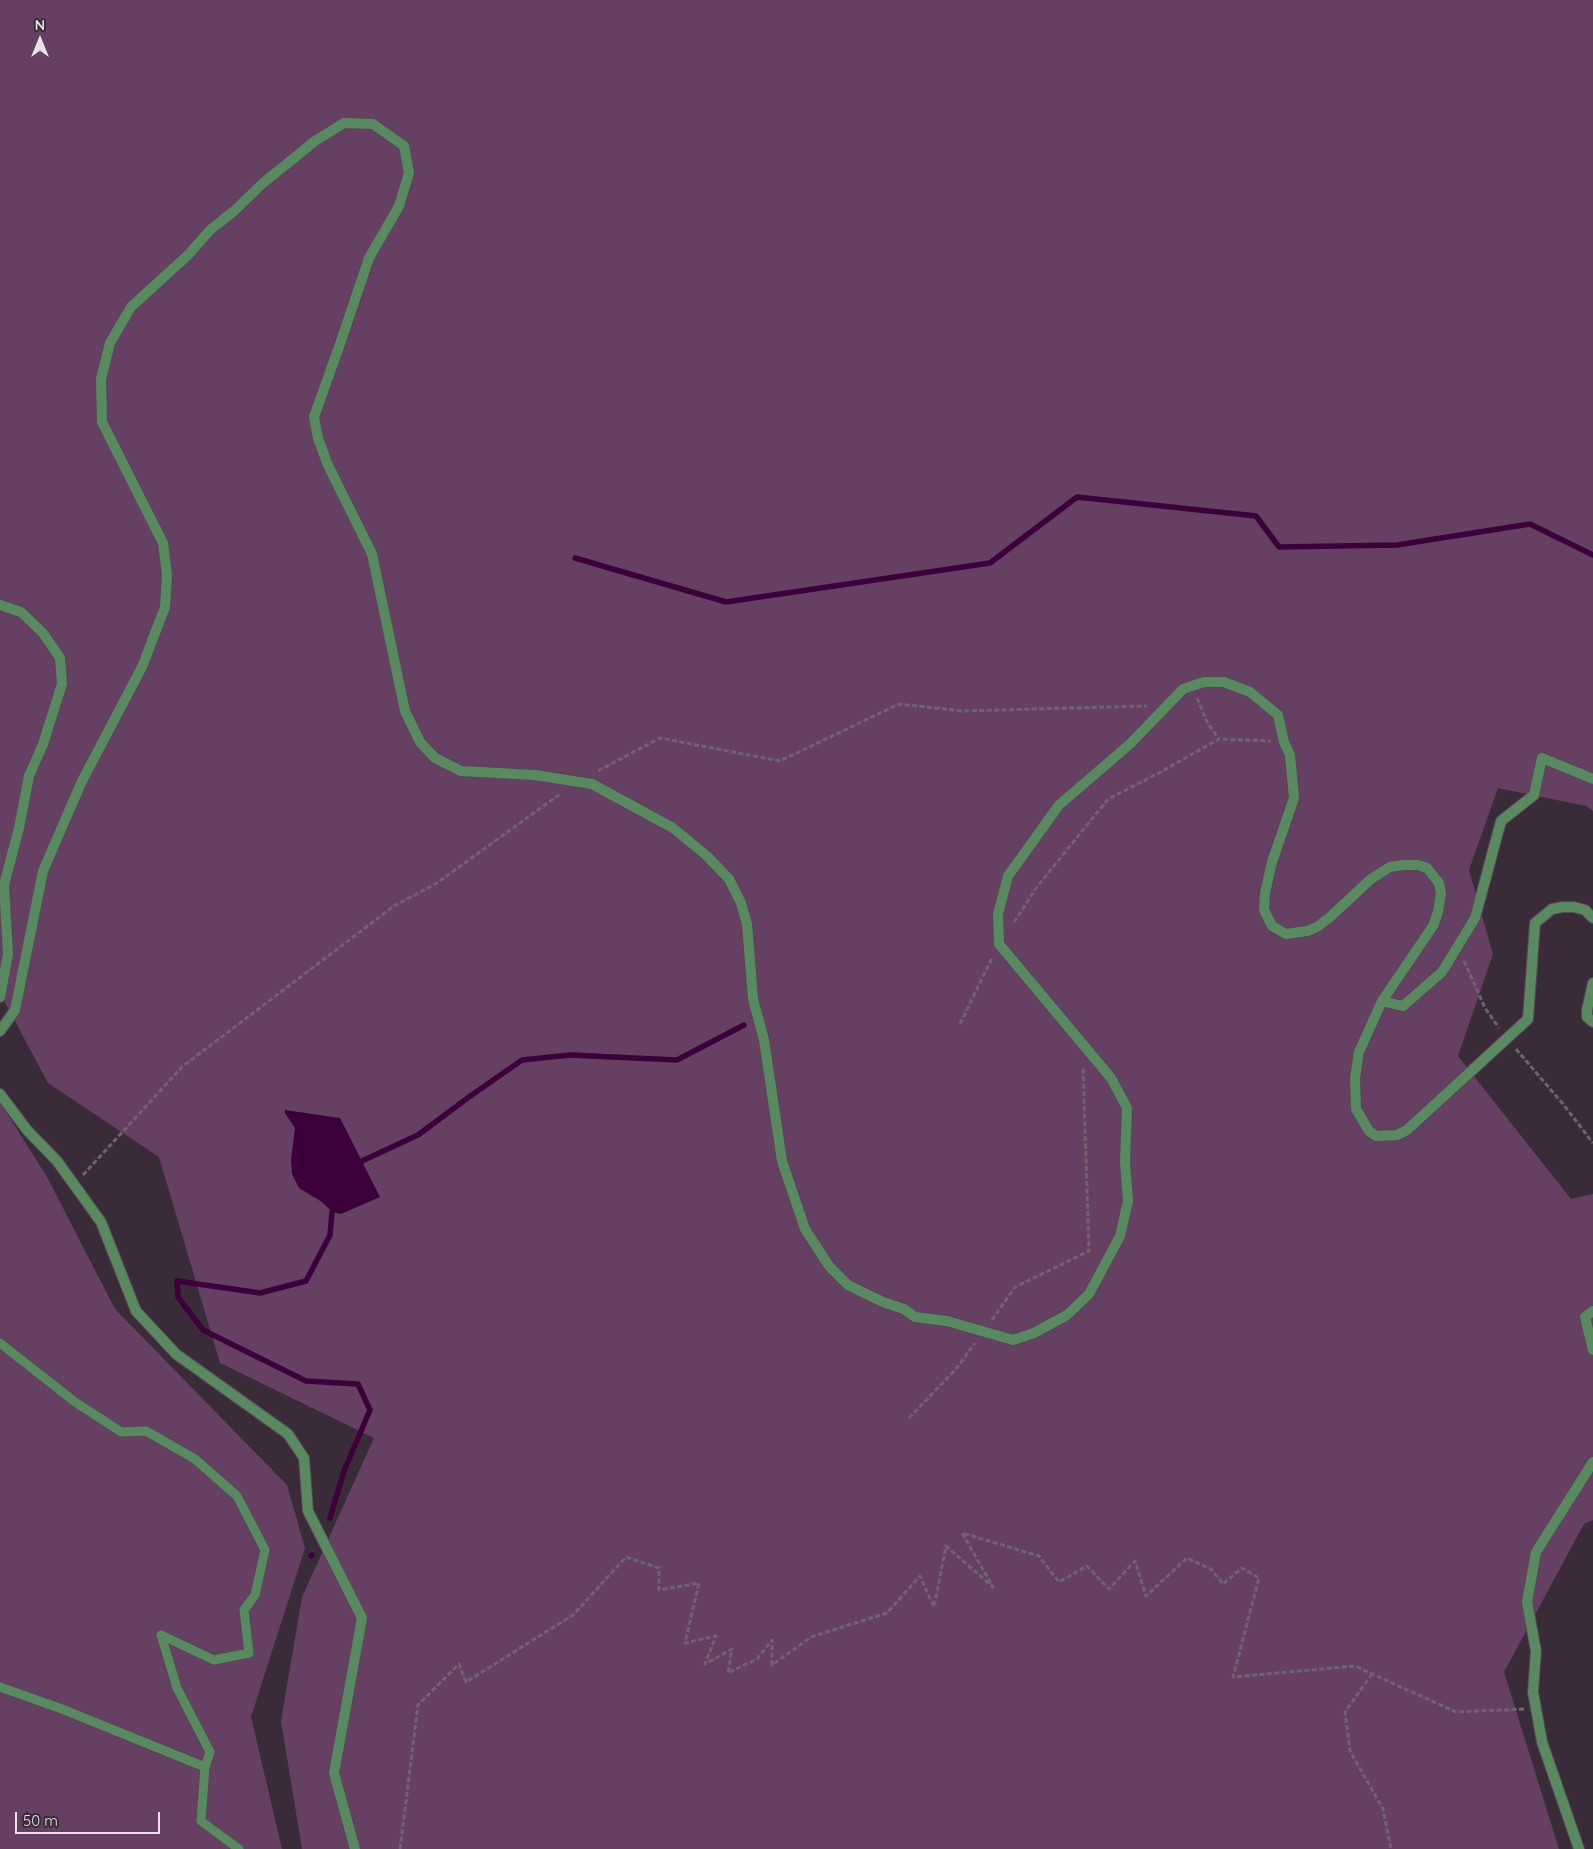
<!DOCTYPE html>
<style>
body{margin:0}
#map{position:relative;width:1593px;height:1849px;overflow:hidden;background:#3a2b39;font-family:Quicksand,sans-serif}
canvas{display:block}
.north{position:absolute;left:15px;top:15px;width:50px;height:50px;-webkit-text-stroke:4px #3a2b39;paint-order:stroke;rotate:0deg;font-size:14px;font-weight:700;line-height:20px;text-align:center;color:#eae0e8}
.north::after{content:'';display:block;margin:auto;width:18px;height:22px;background:#eae0e8;clip-path:polygon(50% 0,100% 100%,50% 72%,0 100%)}
.scale{position:absolute;left:15px;top:1812px;width:145px;height:22px;box-sizing:border-box;border:2px solid #eae0e8;border-top:0;padding-left:6px;font-size:15px;line-height:18px;white-space:nowrap;color:#eae0e8;-webkit-text-stroke:4px #3a2b39;paint-order:stroke}
</style>
<div id="map">
<canvas width="1593" height="1849"></canvas>
<div class="north">N</div>
<div class="scale">50 m</div>
</div>
<script>
const ctx = document.querySelector('canvas').getContext('2d');
ctx.lineJoin = 'round';
function fill(path, color) { ctx.fillStyle = color; ctx.fill(path, 'evenodd'); }
const shape = rows => new Path2D(rows.map(r => 'M' + r).join(''));
function strokePath(path, color, width, dash) { ctx.strokeStyle = color; ctx.lineWidth = width; ctx.lineCap = dash ? 'butt' : 'round'; ctx.setLineDash(dash || []); ctx.stroke(path); }
fill(shape([
 [0,0,1593,0,1593,811,1586,806,1498,788,1469,870,1493,954,1458,1056,1571,1199,1593,1194,1593,1520,1584,1524,1504,1672,1559,1849,302,1849,281,1721,302,1597,374,1438,220,1363,159,1157,48,1083,0,993],
 [0,1102,47,1177,115,1309,287,1485,305,1548,251,1717,282,1849,0,1849]
]), '#654062');
fill(shape([
 [285,1110,340,1118,380,1197,341,1214,332,1212,322,1202,299,1188,292,1174,291,1160,295,1128,285,1113]
]), '#3c003a');
strokePath(shape([
 [575,558,726,602,990,563,1077,497,1256,516,1279,547,1397,545,1530,524,1593,555],
 [358,1168,362,1161,418,1135,469,1097,522,1060,570,1055,677,1060,744,1025],
 [330,1518,344,1471,370,1410,358,1384,306,1381,203,1330,178,1297,177,1281,260,1293,306,1281,330,1235,332,1212,336,1206],
 [311,1556,312,1555]
]), '#3c003a', 5.5);
const service = shape([
 [0,1343,75,1402,121,1432,146,1431,195,1459,237,1496,265,1550,255,1595,244,1610,249,1653,214,1660,161,1635,177,1688,210,1752,205,1767],
 [0,1687,62,1709,205,1767,201,1821,239,1849]
]);
const minor = shape([
 [0,605,21,612,43,633,60,658,62,684,43,744,29,776,19,828,4,885,8,954,0,997],
 [1593,983,1587,1010,1587,1017,1593,1022],
 [1382,1001,1403,1006,1442,972,1475,918,1501,821,1534,795,1542,758,1593,779],
 [0,1031,15,1010,43,871,82,781,142,667,165,607,167,575,163,543,102,422,101,379,110,343,131,307,188,255,210,230,234,211,263,183,315,141,344,123,373,124,404,146,409,173,399,206,369,258,341,341,314,417,318,438,327,463,372,554,405,711,420,742,435,758,461,771,535,775,592,784,673,828,707,856,729,879,741,903,747,924,753,999,764,1040,782,1161,805,1229,829,1266,848,1285,883,1302,904,1309,915,1317,947,1321,1013,1340,1034,1333,1067,1315,1089,1294,1120,1236,1128,1201,1125,1162,1127,1108,1111,1078,999,944,998,914,1008,876,1059,805,1130,744,1183,689,1204,682,1224,682,1250,692,1278,715,1284,742,1290,755,1294,798,1272,862,1265,893,1264,910,1272,926,1286,934,1307,931,1317,927,1329,918,1371,879,1390,867,1403,865,1418,865,1427,868,1439,883,1441,893,1438,912,1433,926,1382,1001,1359,1052,1355,1078,1356,1109,1369,1131,1376,1136,1397,1135,1407,1130,1528,1019,1535,923,1552,909,1563,907,1574,907,1585,910,1593,918],
 [0,1094,27,1130,57,1161,101,1222,136,1311,176,1354,288,1434,304,1458,308,1511,362,1618,334,1773,355,1849],
 [1593,1311,1585,1317,1593,1350],
 [1579,1849,1542,1742,1533,1692,1536,1651,1527,1602,1536,1552,1593,1462]
]);
strokePath(service, '#564855', 11);
strokePath(minor, '#564855', 12);
strokePath(shape([
 [1197,698,1207,722,1219,739],
 [598,771,660,738,780,761,899,704,962,711,1147,706],
 [1014,922,1037,887,1108,799,1157,774,1219,739,1271,741],
 [1464,961,1485,1008,1499,1028],
 [960,1024,992,958],
 [1516,1049,1563,1104,1593,1143],
 [83,1175,182,1067,394,906,437,883,560,794],
 [992,1320,1015,1287,1089,1251,1083,1067],
 [909,1418,956,1369,975,1343],
 [1372,1674,1345,1712,1350,1751,1383,1809,1391,1849],
 [400,1849,418,1705,459,1664,466,1682,573,1615,626,1557,659,1568,659,1590,699,1583,685,1643,716,1636,705,1664,732,1649,728,1673,757,1659,772,1640,772,1665,811,1637,887,1613,920,1576,934,1607,946,1546,993,1587,962,1533,1039,1556,1059,1582,1087,1566,1109,1589,1135,1561,1146,1596,1187,1558,1211,1569,1223,1584,1242,1568,1259,1578,1233,1677,1355,1666,1456,1712,1524,1709]
]), '#70636f', 3, [5, 2.5]);
strokePath(service, '#5a8861', 9);
strokePath(minor, '#5a8861', 10);
</script>
